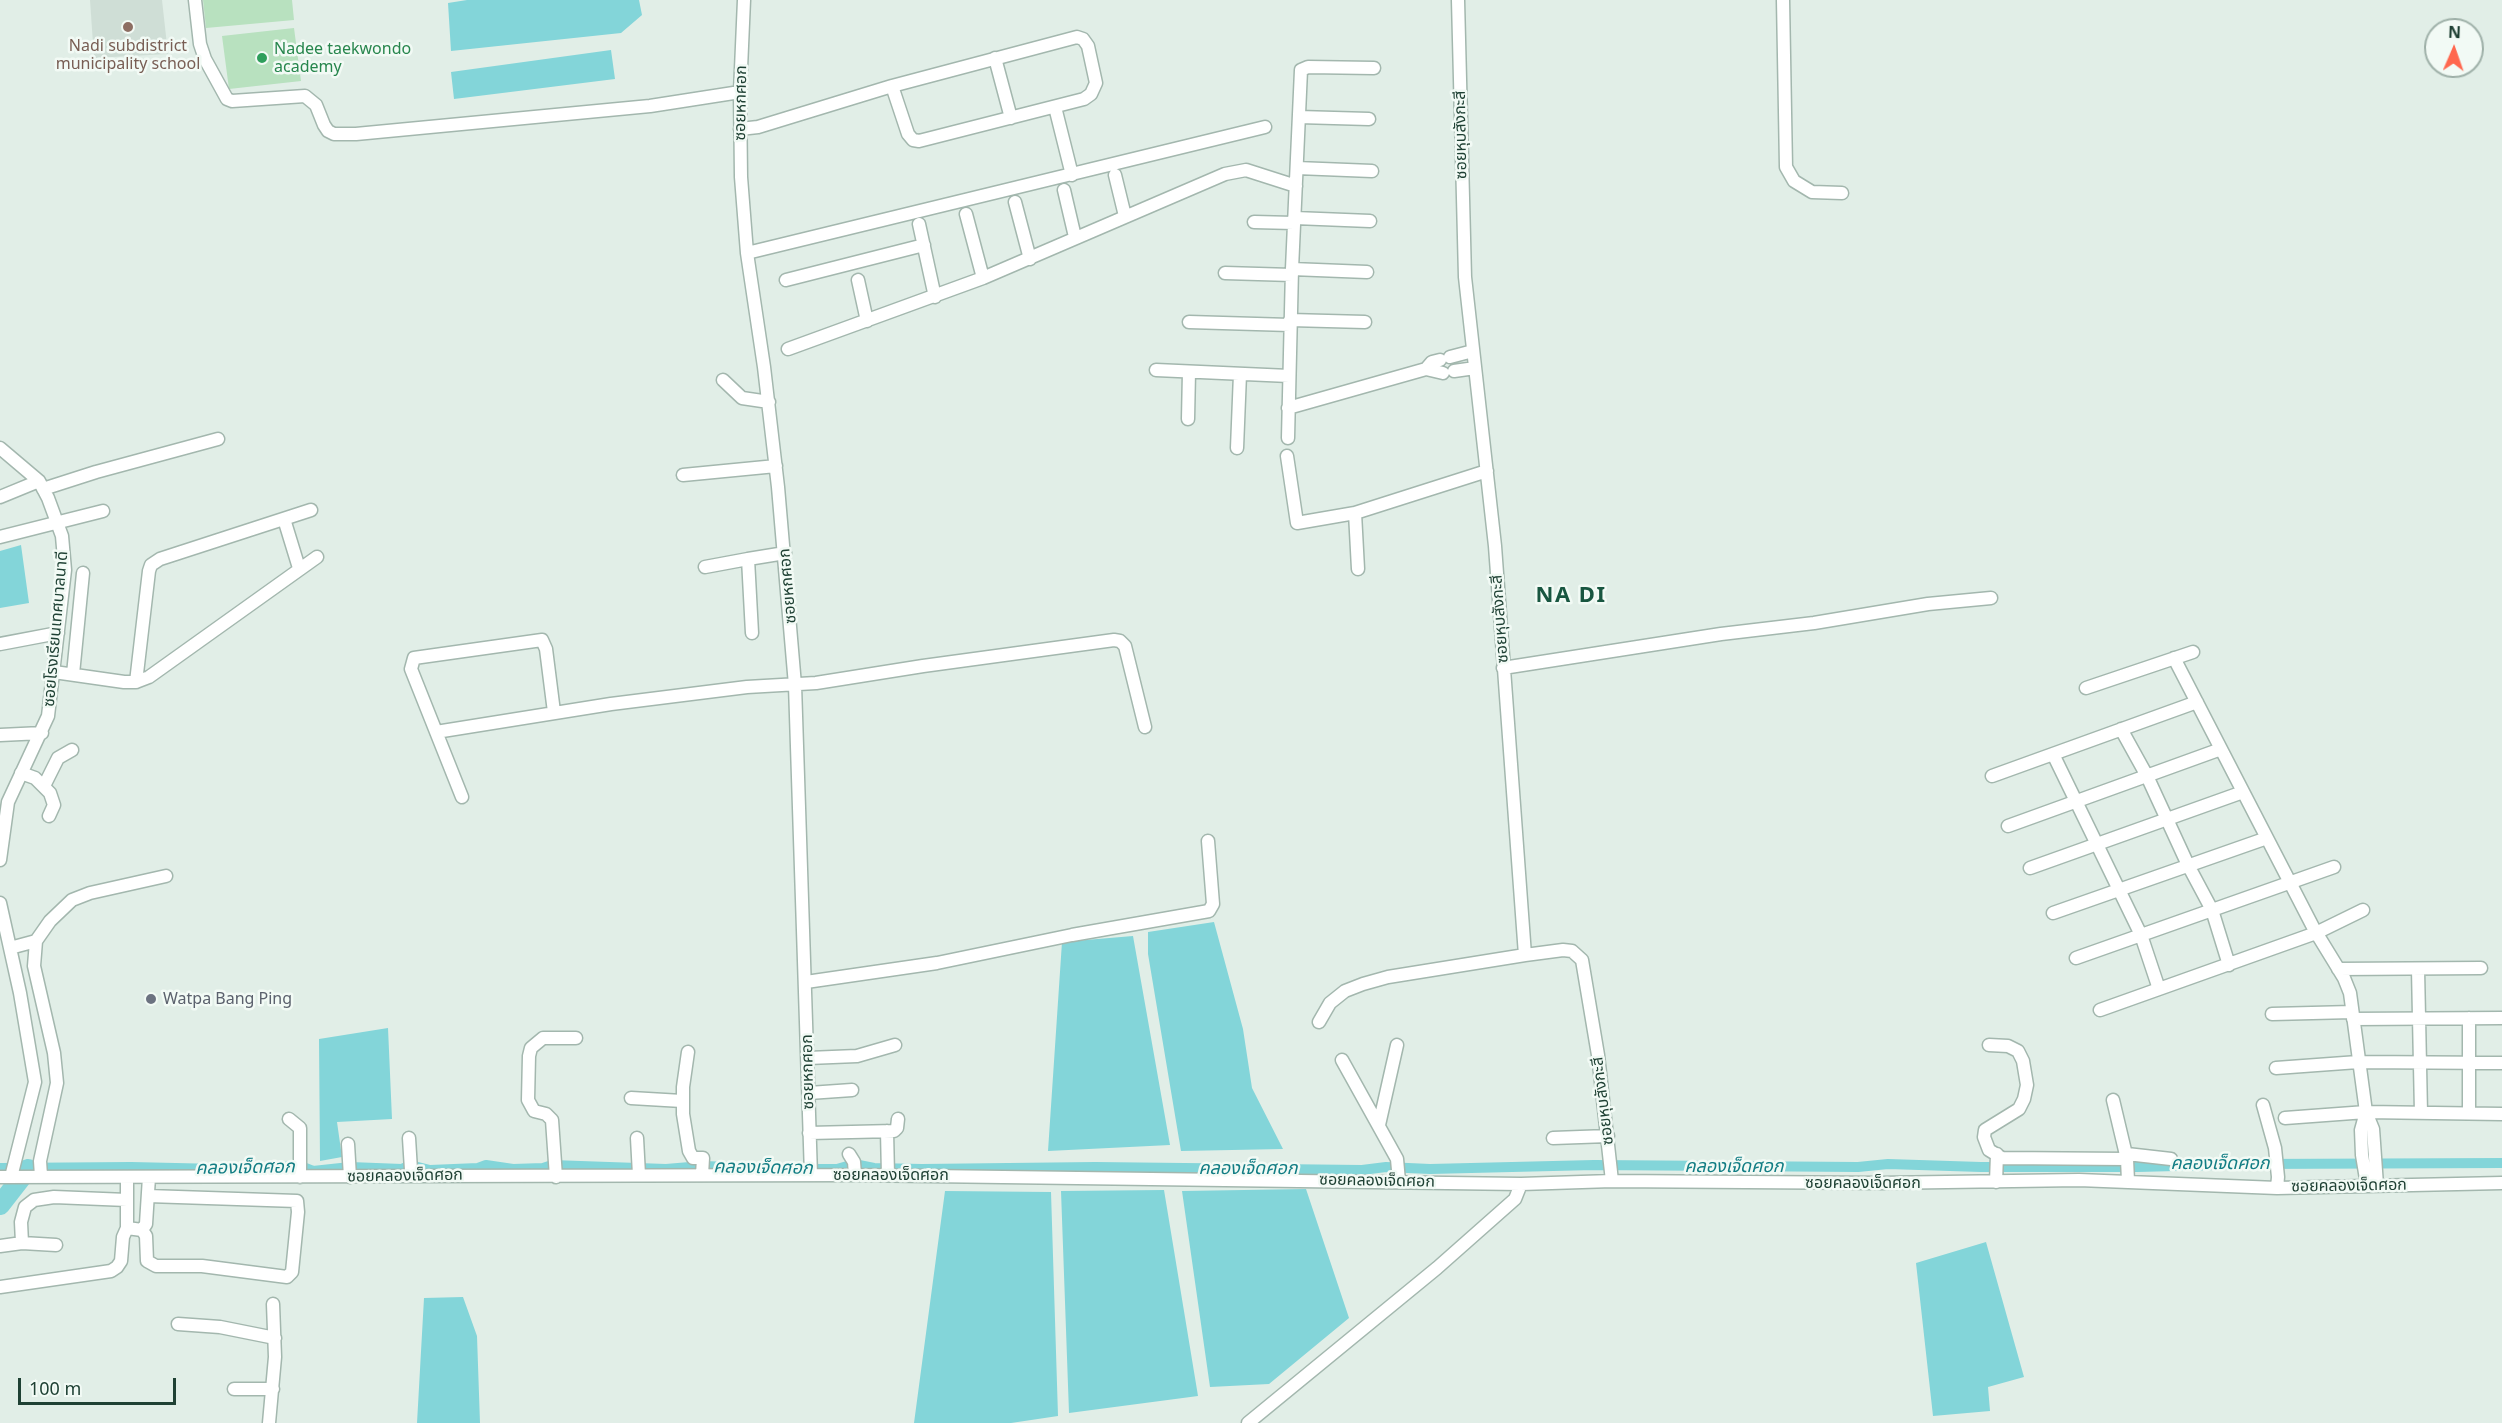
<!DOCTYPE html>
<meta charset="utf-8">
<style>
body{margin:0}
#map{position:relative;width:2502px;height:1423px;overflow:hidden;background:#e1eee7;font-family:"Noto Sans",sans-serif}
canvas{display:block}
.north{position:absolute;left:2424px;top:18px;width:60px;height:60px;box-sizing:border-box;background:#f2faf5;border:2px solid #9eb0a8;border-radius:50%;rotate:2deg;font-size:16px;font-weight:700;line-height:24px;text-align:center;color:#1f4134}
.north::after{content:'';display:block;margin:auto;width:21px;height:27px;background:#ff674e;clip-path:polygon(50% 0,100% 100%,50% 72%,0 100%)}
.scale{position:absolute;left:18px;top:1378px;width:158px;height:27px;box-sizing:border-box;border:3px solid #1f4134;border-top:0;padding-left:8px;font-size:18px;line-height:21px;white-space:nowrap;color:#1f4134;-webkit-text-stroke:4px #f2faf5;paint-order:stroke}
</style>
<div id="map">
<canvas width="2502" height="1423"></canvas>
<div class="north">N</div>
<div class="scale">100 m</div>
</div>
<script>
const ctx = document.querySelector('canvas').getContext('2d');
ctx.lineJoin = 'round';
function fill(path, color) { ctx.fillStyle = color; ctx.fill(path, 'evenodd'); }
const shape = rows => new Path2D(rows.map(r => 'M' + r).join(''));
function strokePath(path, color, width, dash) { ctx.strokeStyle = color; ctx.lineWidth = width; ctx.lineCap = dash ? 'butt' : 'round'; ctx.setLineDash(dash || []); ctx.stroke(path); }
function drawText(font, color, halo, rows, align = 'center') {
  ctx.font = font + ' "Noto Sans","Noto Sans Thai",sans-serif'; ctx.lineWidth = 5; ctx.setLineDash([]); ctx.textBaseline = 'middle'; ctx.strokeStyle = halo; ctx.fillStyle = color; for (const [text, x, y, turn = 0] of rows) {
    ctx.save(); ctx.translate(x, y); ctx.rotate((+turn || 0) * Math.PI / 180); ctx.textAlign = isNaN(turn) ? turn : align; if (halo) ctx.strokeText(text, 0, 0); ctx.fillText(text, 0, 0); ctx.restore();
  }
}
fill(shape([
 [90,0,162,0,168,54,94,58]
]), '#cfded6');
fill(shape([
 [203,0,292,0,294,20,206,28],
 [294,28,301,81,229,89,222,36]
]), '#b8e1bf');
fill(shape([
 [467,0,639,0,642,15,621,33,451,51,448,3],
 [611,50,615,79,454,99,451,72],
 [21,545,29,603,0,608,0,551],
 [1214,922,1243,1029,1252,1088,1283,1149,1181,1151,1148,954,1148,932],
 [1133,936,1170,1145,1048,1151,1062,942],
 [388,1028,392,1119,337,1122,342,1157,320,1161,319,1039],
 [1306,1189,1349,1318,1269,1384,1210,1387,1182,1191],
 [1164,1190,1198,1396,1069,1413,1061,1191],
 [945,1191,1051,1192,1058,1416,1011,1423,914,1423],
 [1986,1242,2024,1377,1988,1387,1990,1411,1933,1416,1916,1263],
 [463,1297,477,1336,480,1423,417,1423,424,1298]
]), '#83d5d9');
strokePath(shape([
 [0,1168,131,1167,264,1170,298,1165,313,1171,350,1167,402,1169,410,1165,430,1170,478,1168,486,1165,513,1169,543,1168,552,1165,666,1169,702,1166,794,1169,837,1169,854,1164,874,1168,922,1169,1095,1167,1362,1170,1386,1167,1430,1169,1594,1165,1858,1167,1888,1164,1981,1167,2137,1167,2254,1164,2502,1163]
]), '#83d5d9', 10);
strokePath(shape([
 [0,1205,28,1169]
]), '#83d5d9', 20);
const street = shape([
 [195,0,200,44,205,59,227,99,232,101,305,96,316,105,324,125,328,131,334,134,356,134,650,106,740,92],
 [744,0,740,92,741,177,747,253,764,367,778,487,795,685,811,1175],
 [1458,0,1465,277,1495,546,1525,955,1563,950,1572,951,1582,960,1598,1055,1612,1181],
 [1783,0,1786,167,1794,181,1812,192,1842,193],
 [995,58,1011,118],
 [1055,107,1072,175],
 [1299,117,1369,119],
 [740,129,758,127,892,86,1077,37,1083,39,1088,46,1096,83,1091,94,1084,99,919,141,913,140,908,134,892,86],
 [1297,168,1372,171],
 [1115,175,1125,216],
 [1064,190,1075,237],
 [1015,202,1030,259],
 [966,214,983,278],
 [1295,218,1370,221],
 [1254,222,1294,223],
 [919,224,935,297],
 [747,253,1265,127],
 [1292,269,1367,272],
 [1225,273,1292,275],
 [786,280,924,245],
 [858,280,867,321],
 [1290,320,1365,322],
 [1189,322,1290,325],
 [788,349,983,278,1225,174,1246,170,1296,186],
 [1450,357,1473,351],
 [1426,369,1443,373],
 [1156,370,1289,376],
 [1454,371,1475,368],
 [723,380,742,398,769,402],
 [1288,408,1426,369,1432,362,1440,360],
 [1188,419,1189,372],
 [1288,438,1292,269,1301,70,1308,67,1374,68],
 [0,448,39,481,48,498,62,536,65,570,48,716,8,802,0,860],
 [1237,448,1240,374],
 [1287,456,1297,523,1355,513,1487,471],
 [683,475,776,466],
 [43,489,96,472,218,439],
 [0,497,39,481],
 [1355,513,1358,569],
 [284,519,299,568],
 [0,537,103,511],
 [705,567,748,559],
 [752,633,748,559,785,553],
 [0,644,58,633],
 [2174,658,2314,929,2344,978,2350,993,2366,1112,2373,1129,2377,1185],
 [1503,668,1721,634,1814,623,1928,604,1991,598],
 [54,672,124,682,136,682,149,677,317,557],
 [73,674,83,573],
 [136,682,149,571,151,565,160,559,311,510],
 [2086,688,2193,652],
 [2121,729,2147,776,2188,865,2212,910,2229,965],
 [436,732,611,704,747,687,816,683,923,666,1114,640,1120,641,1125,646,1145,727],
 [0,735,42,733],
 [2053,754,2141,935,2159,989],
 [21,773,35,778,50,793,54,805,49,816],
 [1992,776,2197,702],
 [44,786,58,758,72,750],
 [462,797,411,669,414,658,542,640,546,649,554,712],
 [2008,826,2221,749],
 [2030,868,2243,792],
 [0,903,20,993,35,1082,11,1177],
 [2053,913,2267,838],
 [10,948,36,941],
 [2076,958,2334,867],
 [2338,969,2481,968],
 [2418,969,2421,1113],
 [806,982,937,963,1072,935,1209,911,1213,904,1208,841],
 [2100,1010,2316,933,2363,910],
 [2272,1014,2352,1012],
 [2469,1018,2469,1113],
 [2353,1019,2502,1018],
 [1319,1022,1330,1003,1345,991,1363,984,1388,977,1525,955],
 [1989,1045,2008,1046,2018,1051,2023,1061,2027,1085,2024,1099,2019,1109,1985,1130,1984,1137,1989,1150,2002,1158,2127,1159,2128,1181],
 [688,1052,683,1087,683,1114,689,1151,693,1158,703,1158,702,1175],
 [808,1058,857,1056,895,1045],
 [1342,1060,1397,1159,1399,1181],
 [2276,1068,2358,1062,2502,1063],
 [809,1093,852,1090],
 [631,1098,682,1101],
 [2113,1100,2127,1159],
 [2263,1105,2275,1148,2278,1177,2277,1188],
 [2366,1112,2361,1130,2362,1155,2367,1185],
 [2285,1118,2366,1112,2502,1114],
 [289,1119,300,1128,300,1177],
 [1379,1125,1397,1045],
 [887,1131,888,1175],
 [809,1133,894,1131,897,1128,898,1119],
 [409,1138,411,1170,414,1176],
 [637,1138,639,1175],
 [1553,1138,1608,1136],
 [348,1144,350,1177],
 [849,1154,854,1162,855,1175],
 [2127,1154,2171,1159],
 [41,1176,40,1161,57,1083,54,1053,34,966,36,941,50,921,72,900,90,893,166,876],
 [0,1177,855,1175,1521,1184,1612,1181,1880,1183,2079,1180,2277,1188,2502,1183],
 [556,1177,552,1120,546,1114,534,1111,528,1100,529,1056,531,1048,543,1038,576,1038],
 [1996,1182,1997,1154],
 [127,1228,142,1230,146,1236,147,1261,156,1266,202,1266,287,1277,292,1272,298,1212,297,1201,148,1196],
 [142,1230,146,1224,149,1177],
 [22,1243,21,1222,25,1207,34,1200,54,1197,127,1200],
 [0,1246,22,1243,56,1245],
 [0,1287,111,1271,117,1267,121,1261,123,1237,127,1228,127,1177],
 [178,1324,220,1327,275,1338],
 [234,1389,273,1389],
 [269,1423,275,1357,273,1304],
 [1248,1423,1437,1268,1515,1199,1521,1184]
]);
strokePath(street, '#a3b7ae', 15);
strokePath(street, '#fff', 12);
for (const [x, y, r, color] of [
 [128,27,6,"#8d6e63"],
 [262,58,6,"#2e9e5b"],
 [151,999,6,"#6b7280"]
]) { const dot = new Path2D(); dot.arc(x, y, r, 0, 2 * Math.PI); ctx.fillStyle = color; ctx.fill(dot); strokePath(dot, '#f2faf5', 2); }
drawText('16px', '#785e54', '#f2faf5', [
 ["Nadi subdistrict",128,46],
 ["municipality school",128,64]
]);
drawText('16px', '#27864d', '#f2faf5', [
 ["Nadee taekwondo",274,49],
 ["academy",274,67]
], 'left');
drawText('16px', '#1f4134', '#f2faf5', [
 ["ซอยหกศอก",741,103,-89],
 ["ซอยหุบสังกะสี",1461,135,-91],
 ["ซอยหกศอก",788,586,-95],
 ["ซอยหุบสังกะสี",1500,619,-94],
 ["ซอยโรงเรียนเทศบาลนาดี",56,629,-85],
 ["ซอยหกศอก",808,1072,-91],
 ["ซอยหุบสังกะสี",1603,1101,-97],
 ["ซอยคลองเจ็ดศอก",891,1175],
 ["ซอยคลองเจ็ดศอก",405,1176,-1],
 ["ซอยคลองเจ็ดศอก",1377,1181,1],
 ["ซอยคลองเจ็ดศอก",1863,1183],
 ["ซอยคลองเจ็ดศอก",2349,1186,-1]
]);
drawText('16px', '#5b616d', '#f2faf5', [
 ["Watpa Bang Ping",163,999]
], 'left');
drawText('italic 18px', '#127d84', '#f2faf5', [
 ["คลองเจ็ดศอก",2220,1164],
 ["คลองเจ็ดศอก",1734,1167],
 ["คลองเจ็ดศอก",245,1168,-1],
 ["คลองเจ็ดศอก",763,1168,1],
 ["คลองเจ็ดศอก",1248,1169]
]);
ctx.letterSpacing = '1.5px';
drawText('bold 22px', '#185640', '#f2faf5', [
 ["NA DI",1571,596]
]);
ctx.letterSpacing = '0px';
</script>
